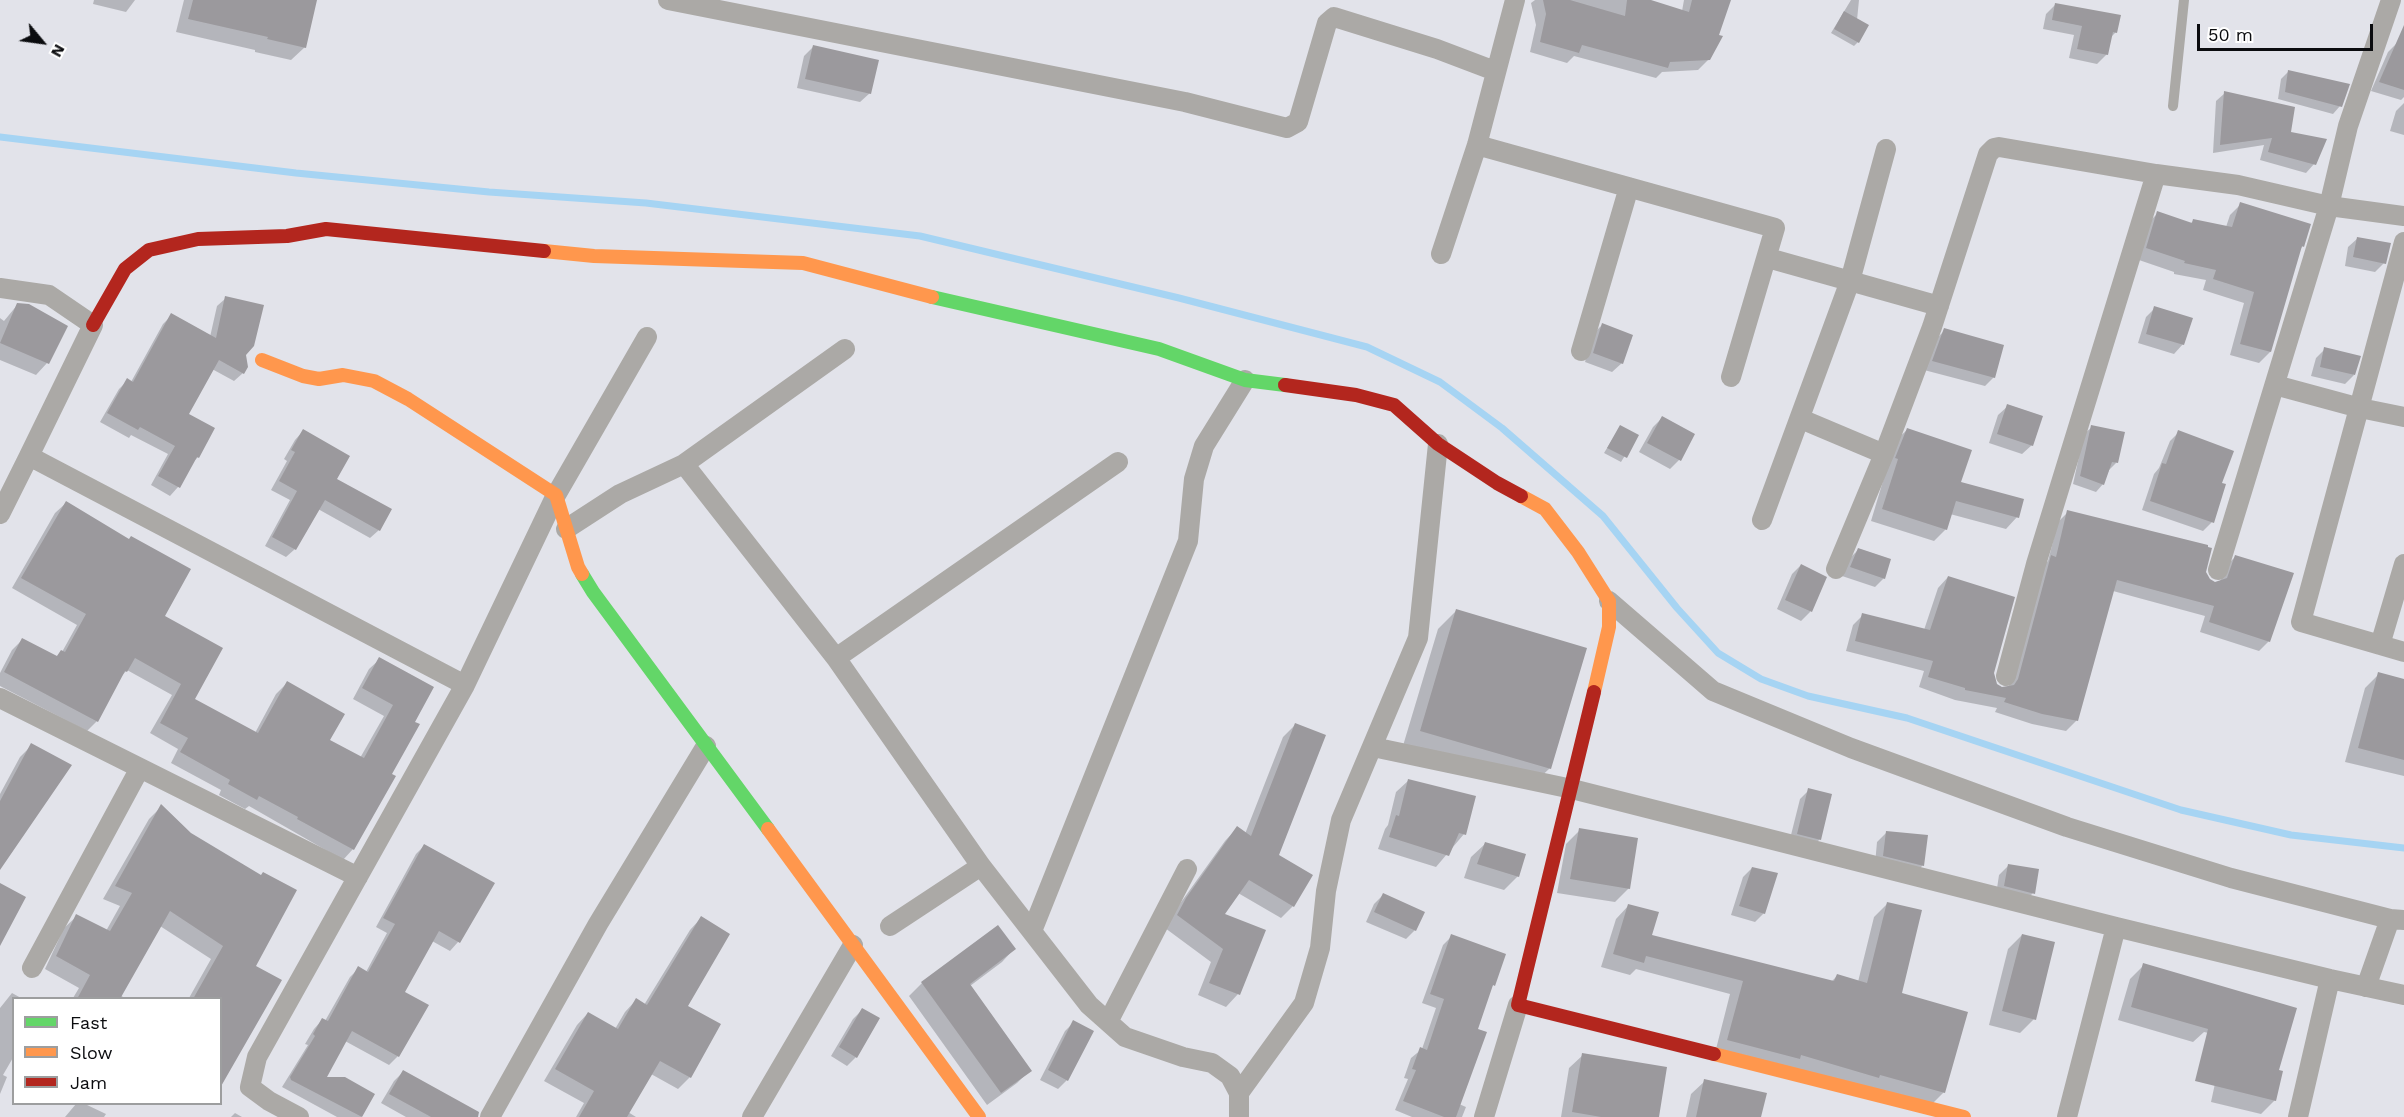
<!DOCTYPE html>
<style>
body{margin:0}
#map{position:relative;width:2404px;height:1117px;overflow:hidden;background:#e2e3ea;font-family:"Work Sans",sans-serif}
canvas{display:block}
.legend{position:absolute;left:12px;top:997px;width:210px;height:108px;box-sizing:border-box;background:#fff;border:2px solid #9d9e9f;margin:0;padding:8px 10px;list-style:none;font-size:18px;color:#0b0c0f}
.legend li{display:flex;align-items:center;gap:12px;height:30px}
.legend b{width:30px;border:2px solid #9d9e9f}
.north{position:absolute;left:12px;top:12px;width:60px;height:60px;-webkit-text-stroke:4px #fff;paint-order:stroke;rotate:119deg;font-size:16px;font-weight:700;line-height:24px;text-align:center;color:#0b0c0f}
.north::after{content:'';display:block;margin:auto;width:21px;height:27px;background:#0b0c0f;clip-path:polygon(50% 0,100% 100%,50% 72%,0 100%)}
.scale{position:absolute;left:2197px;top:24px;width:176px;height:27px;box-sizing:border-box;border:3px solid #0b0c0f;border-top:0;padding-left:8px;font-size:18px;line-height:21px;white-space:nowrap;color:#0b0c0f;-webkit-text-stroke:4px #fff;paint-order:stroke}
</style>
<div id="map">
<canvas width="2404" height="1117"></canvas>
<ul class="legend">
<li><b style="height:8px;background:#63d668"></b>Fast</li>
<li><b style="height:8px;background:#ff974d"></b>Slow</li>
<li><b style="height:8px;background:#b3261e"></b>Jam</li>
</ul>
<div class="north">N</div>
<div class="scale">50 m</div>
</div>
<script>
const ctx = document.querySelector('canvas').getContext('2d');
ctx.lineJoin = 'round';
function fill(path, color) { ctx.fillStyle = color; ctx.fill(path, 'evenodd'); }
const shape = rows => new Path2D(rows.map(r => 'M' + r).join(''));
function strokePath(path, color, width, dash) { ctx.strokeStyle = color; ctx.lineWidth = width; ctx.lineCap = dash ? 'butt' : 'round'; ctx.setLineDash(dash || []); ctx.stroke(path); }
fill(shape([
 [94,0,135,0,126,12,93,4],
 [184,0,315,0,305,47,291,60,255,52,255,50,176,32],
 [1535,0,1646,0,1682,11,1684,0,1723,0,1709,59,1698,70,1662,72,1656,78,1574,56,1567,63,1530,52,1536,25,1531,3],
 [1851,0,1859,0,1857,20,1858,42,1854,46,1831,33],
 [2055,5,2116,32,2110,38,2107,54,2097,64,2069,58,2074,35,2043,29,2046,14],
 [2397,43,2404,47,2404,97,2401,100,2371,91,2388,52],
 [813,47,870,93,860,102,797,88,804,56],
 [2289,71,2340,106,2333,114,2278,99,2281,79],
 [2225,93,2289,133,2314,164,2306,173,2260,160,2264,145,2213,153,2216,101],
 [2404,103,2404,135,2390,131,2396,111],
 [2241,204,2303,246,2300,249,2270,352,2259,363,2230,355,2244,303,2203,290,2206,280,2174,274,2174,272,2136,259,2147,224,2158,213,2190,224,2193,221,2226,227,2230,215],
 [2358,238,2384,263,2375,272,2345,266,2348,247],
 [226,298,243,373,234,381,212,369,187,415,198,457,191,464,178,487,170,496,151,485,168,454,131,435,129,438,100,422,119,389,128,380,131,382,163,324,172,315,210,337,217,306],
 [18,304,47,363,36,375,0,360,0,318,4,321],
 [2155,308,2183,344,2174,354,2138,343,2146,317],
 [1602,325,1622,363,1612,372,1585,362,1593,334],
 [1945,330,1994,377,1985,386,1924,370,1936,339],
 [2325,349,2354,375,2345,384,2311,376,2316,358],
 [2008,406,2032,445,2022,454,1989,443,1998,415],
 [1662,418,1693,435,1679,460,1670,469,1639,452,1653,427],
 [1620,427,1637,436,1621,462,1604,453],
 [2092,427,2116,463,2109,470,2103,484,2096,492,2073,484,2084,434],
 [1907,430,1959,483,2017,517,2006,529,1950,514,1946,529,1934,541,1871,521,1895,441],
 [303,431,335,480,379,530,370,538,318,509,295,549,286,557,265,546,290,500,271,490,287,461,284,459,295,440],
 [2179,432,2212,522,2203,531,2142,510,2154,474,2159,468,2170,441],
 [66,503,163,616,193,699,255,733,276,694,287,683,328,740,360,758,384,716,353,699,369,669,380,659,413,722,353,849,343,860,249,806,245,809,219,795,221,790,171,763,178,749,150,733,172,695,127,670,119,679,97,721,87,731,0,686,0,673,12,650,23,639,56,657,62,652,77,625,12,588,55,513],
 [2068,512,2205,572,2209,580,2215,583,2220,582,2225,567,2235,557,2269,641,2259,651,2200,632,2205,616,2113,591,2076,721,2066,731,2032,724,1995,712,1997,708,1955,700,1919,687,1924,671,1846,651,1853,625,1863,615,1924,630,1938,588,1948,577,1997,686,2008,689,2041,567,2048,561,2058,522],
 [1858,550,1884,578,1875,587,1842,576,1849,559],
 [1801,565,1825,578,1810,612,1801,621,1777,609,1792,574],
 [1456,611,1550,768,1531,786,1402,749,1438,629],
 [2379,674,2404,680,2404,776,2345,762,2365,688],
 [1295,725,1278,856,1293,906,1281,918,1238,893,1223,915,1238,994,1226,1007,1198,995,1211,962,1165,928,1174,912,1225,841,1237,828,1245,834,1283,737],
 [32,745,0,868,0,794,20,757],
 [1409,780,1464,834,1436,867,1378,849,1385,829,1388,825,1396,792],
 [1809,790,1820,839,1811,848,1789,843,1800,799],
 [161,807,190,834,261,876,220,998,189,998,211,959,160,926,120,995,123,997,122,998,73,998,79,988,45,969,64,928,77,916,106,931,120,906,103,899,149,819],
 [1580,830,1629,888,1615,902,1557,893,1566,844],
 [1887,832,1923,865,1914,874,1875,864,1877,842],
 [1485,844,1518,876,1504,890,1464,878,1471,857],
 [424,846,458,942,450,951,432,941,403,993,398,1056,389,1065,345,1041,324,1079,373,1095,361,1117,337,1117,282,1087,308,1045,305,1044,314,1029,322,1020,325,1021,350,977,359,968,366,972,387,933,376,927,416,854],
 [2008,866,2033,893,2024,902,1996,895,1999,875],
 [1752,868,1764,913,1755,922,1731,915,1743,877],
 [1383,895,1415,930,1406,939,1366,922,1374,904],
 [1887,904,1900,994,1944,1092,1931,1105,1715,1053,1730,994,1636,969,1630,975,1601,967,1616,919,1629,905,1650,936,1831,982,1837,976,1858,982,1874,917],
 [701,918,686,1007,719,1025,690,1077,678,1089,651,1074,628,1112,636,1117,576,1117,584,1103,544,1081,577,1025,588,1013,615,1029,625,1012,636,1000,644,1005,690,930],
 [2022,935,2034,1019,2020,1033,1989,1025,2008,949],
 [1452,936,1493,985,1490,988,1476,1029,1459,1104,1466,1107,1462,1117,1412,1117,1395,1110,1408,1079,1404,1078,1411,1058,1422,1049,1436,1008,1422,1003,1443,945],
 [1014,949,1002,962,970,986,1030,1070,1017,1083,987,1105,909,996,922,983],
 [2144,965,2277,1071,2275,1100,2261,1114,2211,1102,2225,1037,2204,1032,2193,1042,2118,1020,2130,979],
 [12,993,21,998,14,998,14,1056,3,1075,7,1077,0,1094,0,1008],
 [862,1010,856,1057,847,1066,831,1056,853,1019],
 [1074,1022,1067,1080,1058,1089,1040,1080,1065,1031],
 [1583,1055,1657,1117,1561,1117,1569,1068],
 [403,1072,469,1117,406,1117,381,1103,394,1081],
 [1705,1081,1760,1117,1686,1117,1691,1094],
 [76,1104,85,1104,106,1114,104,1117,65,1117],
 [235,1113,242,1117,231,1117]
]), '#0003');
strokePath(shape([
 [0,137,296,173,489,192,646,203,920,236,1179,298,1367,347,1440,382,1502,428,1603,516,1677,608,1718,653,1761,679,1808,696,1907,718,2181,810,2291,835,2404,848]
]), '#a6d4f3', 7);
fill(shape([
 [193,0,317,0,306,48,267,39,268,37,188,19],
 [1543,0,1570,0,1625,16,1627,0,1651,0,1689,12,1692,0,1731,0,1719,35,1723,36,1710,60,1670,62,1668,68,1582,45,1579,53,1540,42,1546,14],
 [2055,3,2121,15,2117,33,2113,32,2108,55,2077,49,2082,26,2052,20],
 [1844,11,1869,25,1859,43,1834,29],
 [2404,25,2404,90,2379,82],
 [813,45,879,60,871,94,805,79],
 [2288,70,2350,84,2342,107,2285,92],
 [2224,91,2295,107,2291,132,2327,139,2316,165,2268,152,2272,138,2220,145],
 [2240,202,2311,224,2304,247,2302,246,2271,352,2240,344,2254,292,2213,279,2216,270,2184,263,2185,261,2146,248,2157,211,2192,223,2193,219,2232,227],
 [2357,237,2391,243,2386,264,2353,257],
 [225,296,264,305,254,346,246,355,248,367,244,374,219,360,189,414,215,428,199,458,197,457,180,488,158,476,175,446,140,427,138,430,107,413,127,378,133,382,171,313,216,338],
 [17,303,29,304,68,326,49,364,0,343],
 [2154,306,2193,318,2184,345,2146,334],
 [1602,323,1633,335,1623,364,1593,353],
 [1944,328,2004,345,1995,378,1932,361],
 [2324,347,2361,356,2355,375,2320,367],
 [2007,404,2043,416,2033,446,1997,434],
 [1662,416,1695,434,1681,461,1647,443],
 [1620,425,1639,435,1627,458,1607,448],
 [2091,425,2125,432,2118,463,2112,462,2104,485,2080,476],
 [1907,428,1972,450,1961,482,2024,499,2019,518,1956,501,1947,530,1882,509,1898,459,1895,458],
 [303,429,350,456,337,479,392,509,380,531,325,500,296,550,272,537,297,491,279,481,295,452,291,450],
 [2178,430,2234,451,2222,483,2226,484,2214,523,2150,501,2162,463,2166,464],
 [66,501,129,539,131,536,191,569,165,616,223,648,195,699,258,733,287,681,345,714,330,740,364,758,393,705,362,688,379,657,434,687,415,722,420,724,392,774,396,776,354,850,297,819,298,817,259,796,257,800,228,784,230,780,180,752,188,738,160,723,181,684,135,658,127,672,125,671,98,722,4,672,22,638,57,656,61,650,65,652,86,614,21,578],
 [2067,510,2208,545,2208,547,2212,548,2206,572,2210,579,2215,582,2227,578,2235,555,2294,573,2270,642,2209,622,2214,606,2117,580,2078,721,2042,714,2004,702,2006,698,1965,690,1965,688,1928,677,1933,661,1855,641,1862,613,1930,630,1948,576,2015,597,1994,673,1997,684,2002,687,2014,685,2018,679,2051,555,2056,557],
 [1858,548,1891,559,1885,579,1850,567],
 [1801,564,1827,577,1812,612,1785,600],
 [1456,609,1587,648,1551,769,1420,731],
 [2378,672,2404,679,2404,760,2358,748],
 [1295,723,1326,735,1279,855,1313,875,1294,907,1249,880,1225,914,1266,930,1240,995,1209,983,1223,949,1177,915,1186,898,1237,826,1251,836],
 [31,743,72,765,0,870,0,801],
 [1408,779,1476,796,1466,835,1459,833,1449,856,1389,837,1396,815,1399,816],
 [1808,788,1832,794,1821,840,1797,834],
 [161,804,191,833,261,875,263,872,297,890,256,966,282,980,220,1088,220,999,193,999,223,946,170,911,120,999,77,999,90,975,56,956,76,914,110,931,132,893,115,886],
 [1579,828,1638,838,1630,889,1570,879],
 [1886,831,1928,835,1924,866,1883,856],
 [1485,842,1526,854,1519,877,1477,864],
 [424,844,495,883,460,943,439,931,405,992,429,1005,399,1057,352,1031,327,1077,345,1077,375,1094,362,1117,291,1080,290,1077,315,1036,313,1034,322,1018,328,1021,358,966,368,972,395,924,383,918],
 [2008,864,2039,869,2035,894,2004,886],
 [1752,867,1778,873,1765,914,1739,906],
 [0,883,26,897,0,946],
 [1383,893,1425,912,1416,931,1374,912],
 [1887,902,1922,910,1902,993,1968,1012,1945,1093,1880,1075,1879,1078,1801,1055,1800,1059,1727,1040,1743,981,1646,956,1644,963,1613,954,1628,904,1659,912,1652,935,1834,981,1837,974,1867,983],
 [701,916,730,934,688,1006,721,1024,691,1078,660,1061,627,1117,579,1117,594,1091,555,1069,588,1012,618,1029,636,998,647,1005],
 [998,925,1016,949,970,984,1032,1071,1001,1093,921,982],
 [1451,934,1506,954,1495,986,1493,985,1478,1029,1487,1032,1456,1117,1444,1117,1403,1101,1416,1070,1412,1069,1420,1047,1427,1050,1444,999,1430,994],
 [2022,934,2055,942,2036,1020,2002,1011],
 [2143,963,2297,1008,2279,1070,2283,1071,2276,1101,2195,1081,2208,1029,2131,1007],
 [862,1008,880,1018,857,1058,839,1047],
 [1073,1020,1094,1031,1068,1081,1048,1070],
 [1582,1053,1667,1067,1659,1117,1601,1117,1572,1112],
 [403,1070,479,1112,478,1117,431,1117,389,1094],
 [1704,1079,1767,1093,1761,1117,1696,1117]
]), '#9b999d');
strokePath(shape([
 [2173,106,2184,0]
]), '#aba9a6', 10);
strokePath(shape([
 [668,0,1185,102,1287,128,1298,122,1327,23,1334,17,1437,49,1495,71],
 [1477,145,1775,228,1731,377],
 [2404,242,2301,622,2404,652],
 [1441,254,1477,145,1515,0],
 [1768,258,1850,281,1886,149],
 [0,288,49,295,93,325,29,456,465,685],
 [1581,351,1629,187],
 [2275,385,2360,408,2404,417],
 [1801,419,1884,454,1836,569],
 [1884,454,1932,327,1988,154,1994,148,1999,147,2156,174,2238,185,2329,206,2348,126,2391,0],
 [684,464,836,658,981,866,1089,1005,1125,1037,1183,1057,1212,1063,1230,1076,1239,1093,1239,1117],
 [0,514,29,456],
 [1762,520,1850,281,1939,306],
 [566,529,620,494,684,464,845,349],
 [2218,570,2329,206,2404,216],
 [1609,601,1713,691,1851,748,2067,827,2231,878,2390,919,2404,920],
 [2380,645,2404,564],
 [836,658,1118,462],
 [2006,676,2036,564,2156,174],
 [0,698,358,877],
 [1373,747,1572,789,2116,927,2330,979,2404,995],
 [890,926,981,866],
 [1032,931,1188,541,1194,479,1204,446,1245,380],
 [32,968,140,768],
 [2366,987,2390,919],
 [1108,1022,1187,869],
 [1239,1093,1304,1003,1320,948,1326,891,1341,820,1418,638,1438,444],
 [299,1117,269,1101,250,1087,257,1057,465,685,556,495,647,337],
 [490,1117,598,924,706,746],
 [752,1117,853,945],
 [1484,1117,1518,1005],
 [2067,1117,2116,927],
 [2298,1117,2330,979]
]), '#aba9a6', 20);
strokePath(shape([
 [932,297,1159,349,1245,380,1285,385],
 [582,574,593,592,768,829]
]), '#63d668', 14);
strokePath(shape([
 [544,251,594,256,803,263,932,297],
 [262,360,303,376,319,379,343,375,374,381,408,399,556,495,578,567,582,574],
 [1521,496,1545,509,1578,552,1609,601,1609,627,1594,692],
 [768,829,979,1117],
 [1714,1054,1964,1117]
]), '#ff974d', 14);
strokePath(shape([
 [93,325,125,269,149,250,198,239,287,236,326,229,544,251],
 [1285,385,1356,395,1394,405,1438,444,1497,483,1521,496],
 [1594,692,1518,1005,1714,1054]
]), '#b3261e', 14);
</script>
